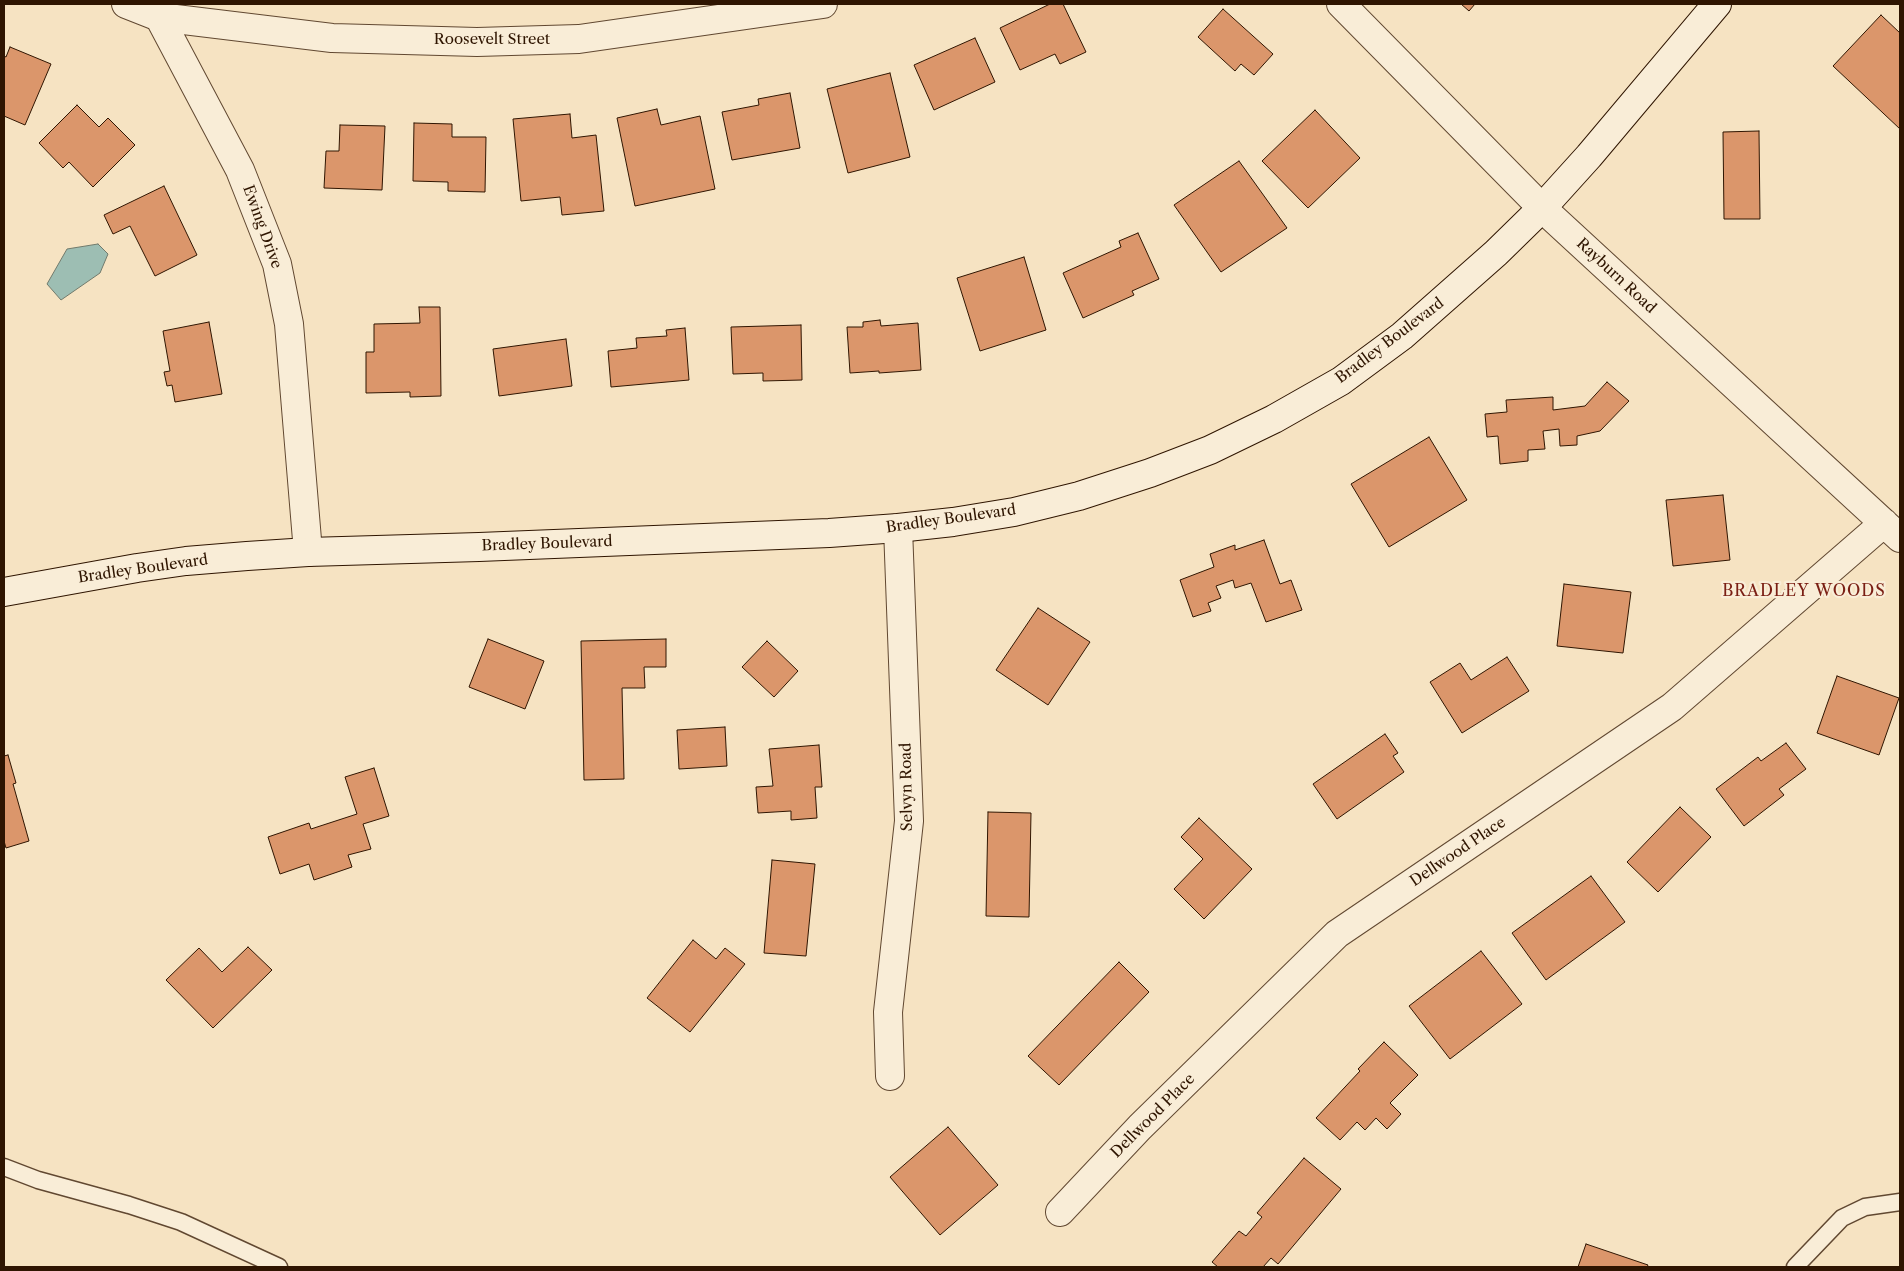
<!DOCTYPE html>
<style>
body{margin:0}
#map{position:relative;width:1904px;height:1271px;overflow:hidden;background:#f6e3c2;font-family:"Libre Caslon Text",serif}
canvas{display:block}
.frame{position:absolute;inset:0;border:5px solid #2f1501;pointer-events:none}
</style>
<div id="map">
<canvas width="1904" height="1271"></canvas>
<div class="frame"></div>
</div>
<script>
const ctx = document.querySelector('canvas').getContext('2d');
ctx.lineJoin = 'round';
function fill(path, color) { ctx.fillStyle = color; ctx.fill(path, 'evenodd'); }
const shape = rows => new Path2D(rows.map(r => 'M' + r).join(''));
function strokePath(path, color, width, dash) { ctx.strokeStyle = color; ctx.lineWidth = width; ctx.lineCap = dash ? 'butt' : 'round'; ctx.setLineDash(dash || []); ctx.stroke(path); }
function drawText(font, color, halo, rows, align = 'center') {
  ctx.font = font + ' "Libre Caslon Text",serif'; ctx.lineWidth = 4.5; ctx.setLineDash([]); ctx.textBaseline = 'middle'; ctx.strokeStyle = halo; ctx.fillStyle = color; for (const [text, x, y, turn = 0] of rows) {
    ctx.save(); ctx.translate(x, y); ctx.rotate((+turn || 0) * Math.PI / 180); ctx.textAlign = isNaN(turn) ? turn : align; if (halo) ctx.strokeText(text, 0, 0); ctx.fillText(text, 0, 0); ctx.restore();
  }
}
const water = shape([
 [98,244,108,254,100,273,61,300,47,284,67,249,98,244]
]);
fill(water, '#9dbeb3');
strokePath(water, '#717a6c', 1);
const building = shape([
 [1050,4,1063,4,1086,52,1060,64,1055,54,1020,70,1000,28,1050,4],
 [1461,4,1475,4,1469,11,1461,4],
 [1223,9,1273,54,1254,75,1241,64,1235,71,1198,37,1223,9],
 [1881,15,1900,33,1900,129,1833,66,1881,15],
 [975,38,995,82,934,110,914,65,975,38],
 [10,47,51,64,25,125,4,116,4,56,6,57,10,47],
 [890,73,910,157,848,173,827,89,890,73],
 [790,93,800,148,732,160,722,112,759,105,758,99,790,93],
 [77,105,99,127,108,118,135,145,93,187,69,162,63,168,39,143,77,105],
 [657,109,661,125,700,116,715,189,635,206,617,118,657,109],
 [1315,110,1360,158,1308,208,1262,161,1315,110],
 [570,114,572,138,596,135,604,211,562,215,560,197,521,201,513,119,570,114],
 [414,123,452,124,452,137,486,137,485,192,448,191,448,182,413,181,414,123],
 [340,125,385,126,382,190,324,188,326,151,339,151,340,125],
 [1759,131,1760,219,1724,219,1723,132,1759,131],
 [1239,161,1287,228,1221,272,1174,205,1239,161],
 [164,186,197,255,155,276,130,226,113,234,104,215,164,186],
 [1138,233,1159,279,1132,291,1134,295,1083,318,1063,273,1121,247,1119,241,1138,233],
 [1024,257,1046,330,980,351,957,278,1024,257],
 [419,307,440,307,441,396,410,397,410,392,366,393,366,352,374,352,374,324,420,323,419,307],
 [880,320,881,326,918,323,921,370,879,373,879,371,850,373,847,327,863,327,863,322,880,320],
 [209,322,222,394,175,402,172,385,167,386,164,372,170,371,163,331,209,322],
 [801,325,802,380,763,381,763,373,733,374,731,327,801,325],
 [685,328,689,380,611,387,608,351,637,348,636,338,667,336,666,330,685,328],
 [566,339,572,386,499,396,493,349,566,339],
 [1607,382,1629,401,1600,431,1577,436,1577,445,1560,446,1559,429,1543,431,1545,449,1528,450,1528,461,1500,464,1498,436,1487,437,1485,414,1507,412,1506,400,1553,397,1553,410,1585,406,1607,382],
 [1429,437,1467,500,1389,547,1351,484,1429,437],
 [1723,495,1730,560,1673,566,1666,500,1723,495],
 [1264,540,1280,584,1291,580,1302,610,1266,622,1251,583,1235,588,1233,580,1216,586,1221,598,1208,603,1211,611,1193,617,1180,580,1214,567,1210,554,1235,545,1235,550,1264,540],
 [1564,584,1631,592,1623,653,1557,646,1564,584],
 [1038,608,1090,642,1048,705,996,670,1038,608],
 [488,639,544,661,525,709,469,687,488,639],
 [666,639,666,667,644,667,645,688,622,688,624,779,584,780,581,641,666,639],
 [767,641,798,671,774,697,742,667,767,641],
 [1507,657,1529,691,1462,733,1430,682,1460,663,1471,680,1507,657],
 [1837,676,1899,698,1879,755,1817,733,1837,676],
 [725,727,727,766,679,769,677,730,725,727],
 [1385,734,1398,753,1393,756,1404,772,1337,819,1313,784,1385,734],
 [1786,743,1806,769,1779,789,1784,795,1744,826,1716,789,1758,757,1761,761,1786,743],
 [819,745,822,787,815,787,817,818,791,820,791,811,758,813,756,787,773,786,769,749,819,745],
 [8,755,16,783,13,784,29,841,6,848,4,841,4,756,8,755],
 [374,768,389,816,363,824,371,849,348,855,352,867,314,880,309,864,280,874,268,837,309,823,311,829,357,814,345,777,374,768],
 [1680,807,1711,837,1658,892,1627,862,1680,807],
 [988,812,1031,813,1029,917,986,916,988,812],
 [1199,818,1252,869,1204,919,1174,889,1203,859,1181,837,1199,818],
 [772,860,815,864,806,956,764,953,772,860],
 [1591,876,1625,922,1546,980,1512,933,1591,876],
 [693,940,716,959,725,948,745,964,690,1032,647,998,693,940],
 [248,947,272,970,213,1028,166,980,199,948,222,972,248,947],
 [1481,951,1522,1004,1450,1059,1409,1006,1481,951],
 [1119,962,1149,992,1059,1085,1028,1056,1119,962],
 [1384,1042,1418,1075,1390,1103,1401,1114,1387,1129,1376,1118,1365,1130,1357,1122,1340,1140,1316,1118,1360,1071,1358,1069,1384,1042],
 [948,1127,998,1185,940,1235,890,1177,948,1127],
 [1304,1158,1341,1189,1278,1264,1271,1258,1263,1267,1218,1267,1212,1262,1239,1231,1246,1236,1262,1217,1257,1213,1304,1158],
 [1586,1244,1648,1265,1647,1267,1578,1267,1586,1244]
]);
fill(building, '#db966b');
strokePath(building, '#2f1501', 1);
const service = shape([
 [4,1167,38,1180,129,1205,181,1222,279,1267],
 [1795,1267,1842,1218,1865,1207,1900,1202]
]);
const minor = shape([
 [126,4,159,17,240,170,277,264,289,324,308,552],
 [1341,4,1542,208,1900,538],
 [159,17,332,38,477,42,579,39,823,4],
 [890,1076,888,1012,909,821,898,528],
 [1060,1212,1140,1127,1337,934,1672,707,1884,523]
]);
const secondary = shape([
 [4,592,137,568,186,561,247,556,308,552,479,547,829,533,898,528,953,522,1014,512,1079,496,1150,473,1210,450,1274,419,1341,381,1402,336,1496,253,1542,208,1589,156,1717,4]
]);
strokePath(service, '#614831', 19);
strokePath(minor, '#614831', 30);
strokePath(secondary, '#2f1501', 30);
strokePath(service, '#f9edd7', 16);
strokePath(minor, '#f9edd7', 28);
strokePath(secondary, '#f9edd7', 28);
drawText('15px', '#2f1501', '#f9edd7', [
 ["Roosevelt Street",492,40],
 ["Ewing Drive",262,227,70],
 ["Rayburn Road",1616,276,43],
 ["Bradley Boulevard",1390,341,-37],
 ["Bradley Boulevard",951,519,-8],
 ["Bradley Boulevard",547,544,-2],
 ["Bradley Boulevard",143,569,-8],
 ["Selvyn Road",907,787,-91],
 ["Dellwood Place",1458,852,-34],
 ["Dellwood Place",1153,1116,-45]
]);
ctx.letterSpacing = '1px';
drawText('16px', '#7a1f14', '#f9edd7', [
 ["BRADLEY WOODS",1804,591]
]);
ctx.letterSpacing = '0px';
</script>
